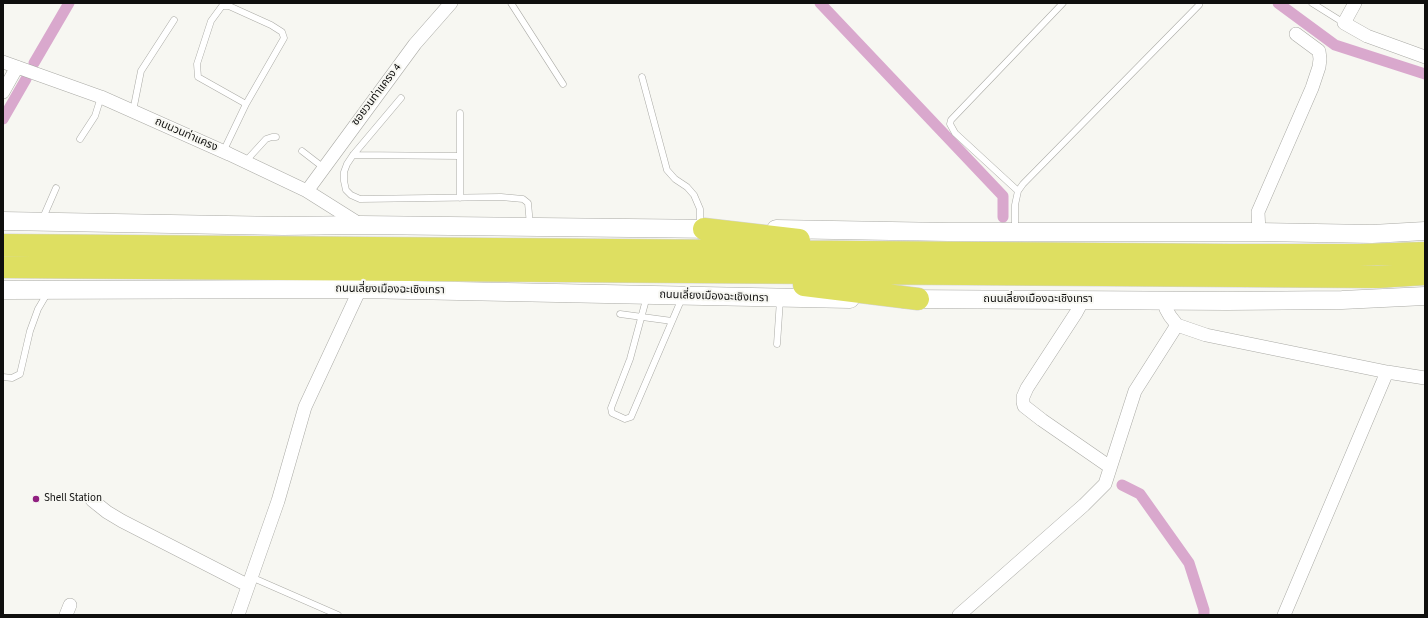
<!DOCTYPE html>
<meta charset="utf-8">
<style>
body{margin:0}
#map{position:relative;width:1428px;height:618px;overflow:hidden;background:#f7f7f2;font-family:"Source Sans 3",sans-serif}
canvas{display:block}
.frame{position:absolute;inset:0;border:4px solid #0f0f0e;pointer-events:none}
</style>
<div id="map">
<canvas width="1428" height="618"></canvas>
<div class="frame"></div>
</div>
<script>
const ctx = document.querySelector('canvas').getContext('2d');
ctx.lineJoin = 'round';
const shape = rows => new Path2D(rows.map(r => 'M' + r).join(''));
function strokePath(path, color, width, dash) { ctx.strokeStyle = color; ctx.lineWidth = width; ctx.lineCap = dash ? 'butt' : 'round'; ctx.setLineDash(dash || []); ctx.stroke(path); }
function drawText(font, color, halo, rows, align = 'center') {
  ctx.font = font + ' "Source Sans 3","Noto Sans Thai",sans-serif'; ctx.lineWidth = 4; ctx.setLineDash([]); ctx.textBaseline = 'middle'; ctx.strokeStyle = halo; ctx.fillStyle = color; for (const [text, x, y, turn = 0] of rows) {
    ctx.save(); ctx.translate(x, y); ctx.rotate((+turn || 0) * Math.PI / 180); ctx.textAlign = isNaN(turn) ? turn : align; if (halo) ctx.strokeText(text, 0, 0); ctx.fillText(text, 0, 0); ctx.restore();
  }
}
strokePath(shape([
 [820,3,1003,196,1003,217],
 [1278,3,1335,45,1425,74],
 [34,63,69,3],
 [3,119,26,79],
 [1122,485,1140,494,1189,563,1204,610,1204,615]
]), '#d9a8cd', 11);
const lane = shape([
 [511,3,563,84],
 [1312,3,1344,23],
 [642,77,667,170,675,179,687,187,694,195,700,209,700,227],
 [401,98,353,155,347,164,344,172,344,181,346,190,351,195,360,199,501,197,523,199,528,203,530,225],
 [133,111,141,71,174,20],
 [80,139,95,116,101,97],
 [302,151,324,168],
 [223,152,246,104,284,38,282,32,271,25,229,6,222,6,211,21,197,64,198,77,246,104],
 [353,155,460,156],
 [245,162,266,139,272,137,276,137],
 [1018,191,955,133,950,124,951,120,1063,3],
 [460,198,460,113],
 [42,220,56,188],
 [1015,230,1015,205,1018,191,1023,184,1199,5],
 [647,296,630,359,611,408,612,413,625,419,631,417,682,298],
 [620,314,672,321],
 [777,344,780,300],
 [3,377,12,378,20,374,30,331,38,309,48,292],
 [251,577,338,615]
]);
const street = shape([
 [1355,3,1344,23,1367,36,1425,57],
 [3,62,101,97,229,154,307,191,361,225],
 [3,92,17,67],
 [307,191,415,44,451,3],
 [1259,232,1258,212,1312,88,1319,67,1320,59,1319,51,1296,34],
 [1083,300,1076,313,1027,388,1023,397,1023,402,1024,406,1042,420,1110,467],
 [1166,300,1166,309,1170,316,1177,325,1206,335,1387,372,1425,378],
 [92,500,107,512,122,521,247,585],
 [66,615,70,605],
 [238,615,278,501,305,407,360,289],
 [959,615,1084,505,1105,484,1135,391,1177,325],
 [1284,615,1387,372]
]);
const secondary = shape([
 [3,221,283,226,361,225,718,229],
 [776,229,948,232,1259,232,1372,234,1425,231],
 [3,290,360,289,850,299],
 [904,299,1227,301,1342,300,1425,296]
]);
const highway = shape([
 [704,229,799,240],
 [3,245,1230,255,1359,255,1425,253],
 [3,267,1378,277,1425,274],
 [804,285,918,299]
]);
strokePath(lane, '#aaaaa5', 7);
strokePath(street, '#aaaaa5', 14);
strokePath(secondary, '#aaaaa5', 19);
strokePath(highway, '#d4d4d4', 23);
strokePath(lane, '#fff', 6);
strokePath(street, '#fff', 13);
strokePath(secondary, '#fff', 18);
strokePath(highway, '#dedf61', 22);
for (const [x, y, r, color] of [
 [36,499,4,"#902080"]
]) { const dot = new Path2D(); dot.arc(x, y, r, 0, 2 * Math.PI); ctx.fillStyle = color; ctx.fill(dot); strokePath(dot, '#f7f7f2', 1.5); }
drawText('11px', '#0f0f0e', '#f7f7f2', [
 ["ซอยวนท่าแครง 4",377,95,-53],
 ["ถนนวนท่าแครง",186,135,24],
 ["ถนนเลี่ยงเมืองฉะเชิงเทรา",390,290,1],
 ["ถนนเลี่ยงเมืองฉะเชิงเทรา",714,297,2],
 ["ถนนเลี่ยงเมืองฉะเชิงเทรา",1038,300]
]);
drawText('11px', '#0f0f0e', '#f7f7f2', [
 ["Shell Station",44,499]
], 'left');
</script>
